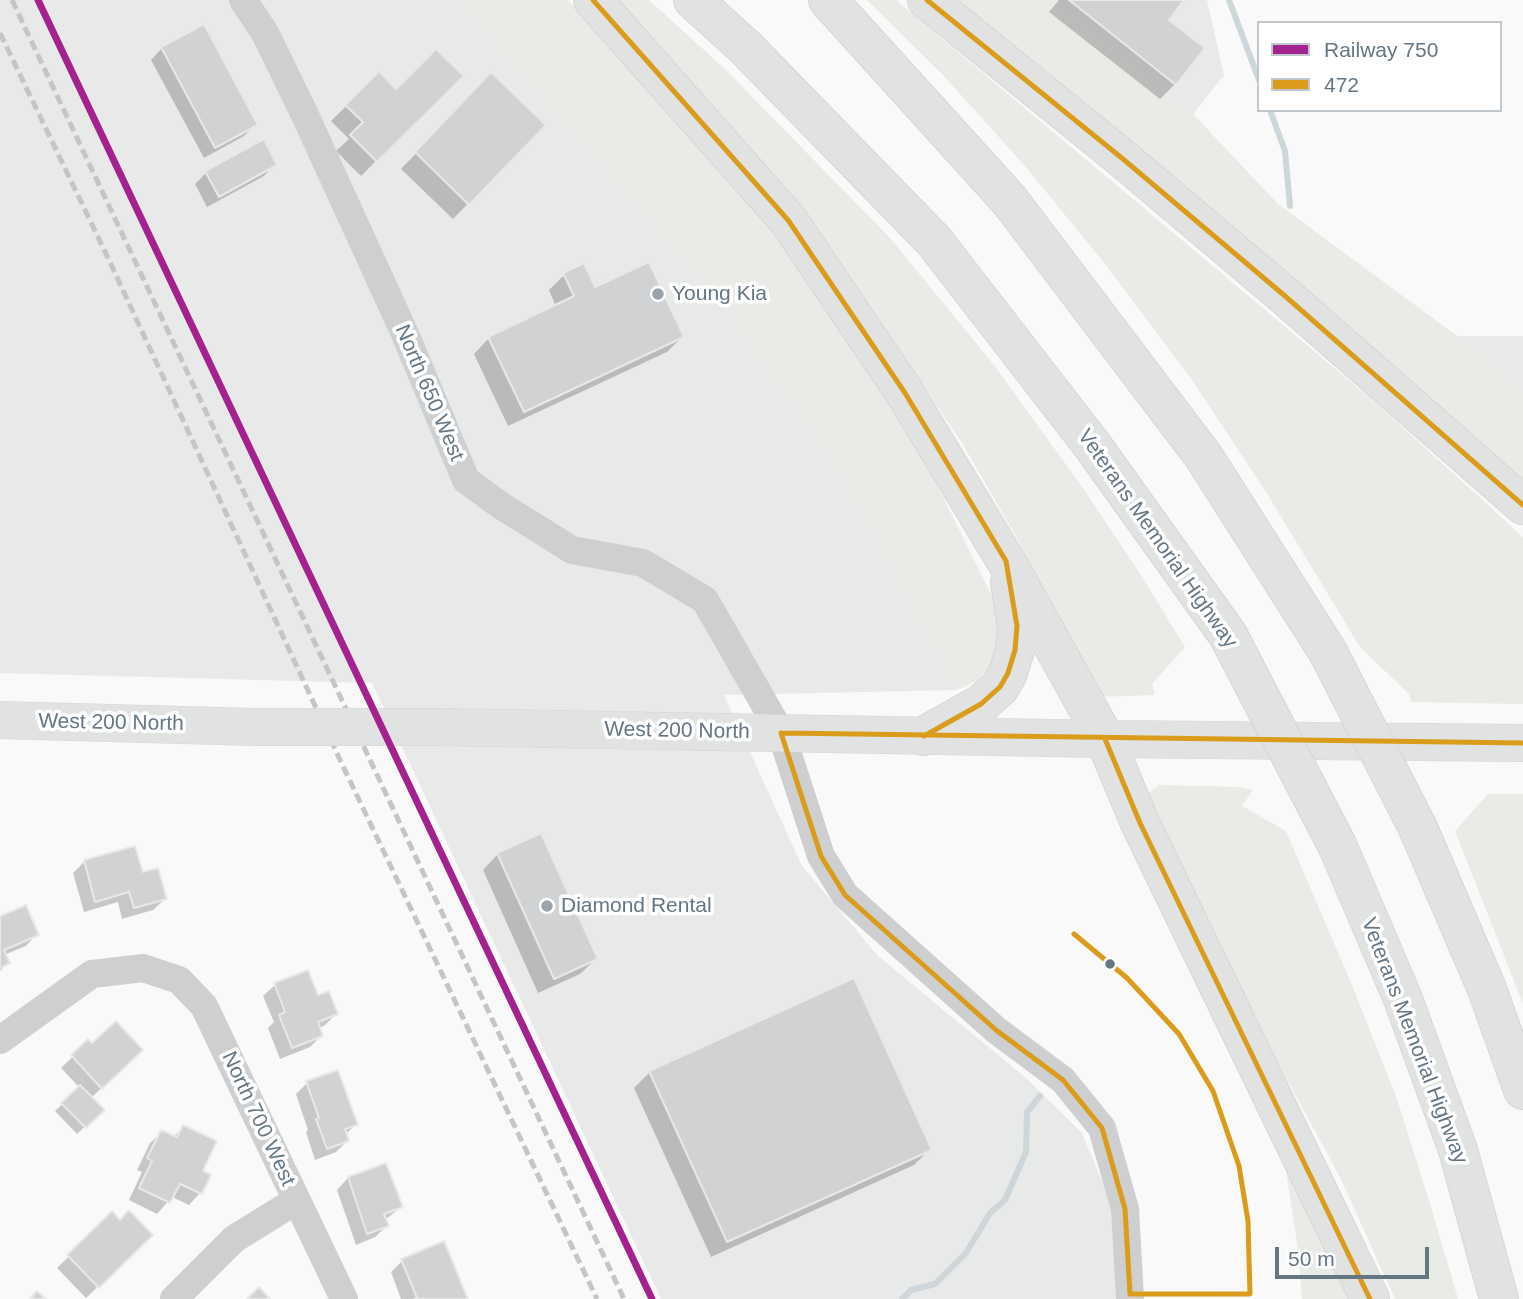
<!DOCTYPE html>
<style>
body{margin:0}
#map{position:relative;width:1523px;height:1299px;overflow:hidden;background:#f9f9f9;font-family:Arial,sans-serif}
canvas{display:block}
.legend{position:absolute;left:1257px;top:21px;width:245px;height:91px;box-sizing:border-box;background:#fff;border:2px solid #c1c8cd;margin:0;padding:9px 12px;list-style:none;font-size:21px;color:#657683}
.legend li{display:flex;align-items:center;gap:14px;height:35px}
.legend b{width:35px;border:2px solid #c1c8cd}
.scale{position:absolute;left:1275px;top:1247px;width:154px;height:32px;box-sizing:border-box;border:4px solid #657683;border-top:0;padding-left:9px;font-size:21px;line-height:24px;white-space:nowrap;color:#657683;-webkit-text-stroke:5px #fff;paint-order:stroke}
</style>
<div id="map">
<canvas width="1523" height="1299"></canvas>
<ul class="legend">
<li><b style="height:9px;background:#a4228e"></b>Railway 750</li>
<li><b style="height:9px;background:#da9c1a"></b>472</li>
</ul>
<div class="scale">50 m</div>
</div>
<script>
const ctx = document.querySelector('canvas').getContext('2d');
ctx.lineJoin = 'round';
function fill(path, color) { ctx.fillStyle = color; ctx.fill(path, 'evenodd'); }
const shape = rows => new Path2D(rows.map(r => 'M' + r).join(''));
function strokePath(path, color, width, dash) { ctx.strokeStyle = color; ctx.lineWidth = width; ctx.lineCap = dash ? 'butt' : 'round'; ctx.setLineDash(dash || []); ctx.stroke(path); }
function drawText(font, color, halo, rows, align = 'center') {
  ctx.font = font + ' Arial,sans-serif'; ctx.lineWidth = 7; ctx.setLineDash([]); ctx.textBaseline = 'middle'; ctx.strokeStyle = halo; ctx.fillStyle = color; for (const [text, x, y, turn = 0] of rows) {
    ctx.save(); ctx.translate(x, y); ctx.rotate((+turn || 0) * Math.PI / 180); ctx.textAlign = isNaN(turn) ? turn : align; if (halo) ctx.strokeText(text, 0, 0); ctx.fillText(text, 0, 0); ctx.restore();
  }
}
fill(shape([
 [0,0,457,0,717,297,843,478,957,690,724,695,802,866,878,956,1026,1078,1082,1133,1113,1208,1119,1299,661,1299,372,683,0,673],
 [1054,0,1207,0,1224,75,1193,114],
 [1457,336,1523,336,1523,390]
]), '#e8e9e9');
fill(shape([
 [457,0,568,0,783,244,904,418,994,600,1005,632,989,668,976,681,957,690,843,478,717,297],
 [612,0,649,0,727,71,891,239,994,365,1083,488,1139,572,1185,647,1152,684,1155,695,1097,697,1018,540,962,443,871,307,819,239],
 [867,0,896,0,1377,404,1523,537,1523,704,1411,702,1409,694,1360,647,1266,492,1194,383,1106,265,1025,166,942,74],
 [956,0,1054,0,1193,114,1278,204,1457,336,1523,390,1523,478],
 [1159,785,1240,787,1253,790,1242,806,1286,831,1352,985,1397,1099,1431,1207,1458,1299,1395,1299,1339,1175,1231,977,1147,794],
 [1488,794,1523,794,1523,1004,1455,831],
 [1285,1165,1349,1299,1302,1299,1298,1248]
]), '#e8ebe6');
fill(shape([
 [1059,0,1182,0,1166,20,1175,84,1160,99,1049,12],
 [162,48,256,124,244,136,204,158,151,60],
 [379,74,396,91,461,76,361,176,336,151,349,139,331,121],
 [491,75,544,125,453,219,401,169],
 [275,164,264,176,207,207,195,184,206,173],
 [564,275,682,337,667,352,508,426,474,354,489,338,556,307,549,290],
 [498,854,596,959,580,974,538,993,483,870],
 [85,861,142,875,165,899,153,910,122,919,118,902,84,912,73,873],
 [0,918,37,934,26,946,4,955,8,963,0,971],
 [275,985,317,997,336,1014,324,1026,318,1028,321,1036,310,1047,280,1059,268,1028,274,1022,263,996],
 [88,1042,92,1046,130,1061,91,1098,102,1110,77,1134,55,1111,80,1088,61,1068],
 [650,1072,929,1150,914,1165,711,1257,634,1088],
 [307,1083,356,1124,345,1135,347,1141,336,1152,315,1160,306,1132,308,1130,296,1094],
 [184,1127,200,1172,209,1176,200,1193,189,1205,172,1197,157,1214,129,1200,142,1172,137,1170,150,1143,162,1132,173,1137],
 [348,1178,401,1207,385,1220,387,1226,375,1237,356,1245,337,1190],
 [112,1214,120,1222,151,1235,86,1298,57,1268],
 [402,1261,466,1299,401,1299,391,1272]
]), '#0003');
strokePath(shape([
 [1229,0,1259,80],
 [1270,110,1285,151,1290,206],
 [902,1299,911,1290,935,1284,966,1253,990,1213,1005,1200,1026,1152,1027,1112,1040,1096]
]), '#ced6d9', 6);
const building = shape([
 [1069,0,1184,0,1169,20,1205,48,1176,85,1069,0],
 [204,24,258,125,215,148,161,47,204,24],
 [436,49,464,76,377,162,350,135,363,122,345,105,379,71,396,89,436,49],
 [491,72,546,125,469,205,415,152,491,72],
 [264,139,277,165,219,197,205,171,264,139],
 [649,262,684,337,524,412,488,337,574,296,563,273,584,263,595,287,649,262],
 [541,833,598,959,554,979,497,853,541,833],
 [135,846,143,872,158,868,167,899,134,908,129,892,95,902,84,860,135,846],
 [26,905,39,935,4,950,10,963,0,968,0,916,26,905],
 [308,970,318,995,329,991,338,1014,318,1022,323,1036,292,1048,279,1015,285,1012,274,983,308,970],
 [854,978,932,1150,727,1242,649,1071,854,978],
 [116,1021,143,1050,102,1089,71,1055,88,1039,92,1043,116,1021],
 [338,1070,358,1125,345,1129,349,1141,327,1149,316,1119,319,1118,306,1081,338,1070],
 [80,1085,105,1110,86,1128,61,1103,80,1085],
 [183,1125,217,1141,203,1171,211,1175,202,1194,180,1184,170,1203,139,1188,152,1161,147,1158,161,1130,177,1137,183,1125],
 [386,1163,403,1207,384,1214,389,1226,367,1234,348,1177,386,1163],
 [129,1210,153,1235,99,1288,67,1255,112,1211,120,1220,129,1210],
 [444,1241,468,1299,414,1299,417,1298,401,1259,444,1241],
 [259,1287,270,1299,247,1299,259,1287],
 [37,1291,46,1299,30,1299,37,1291]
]);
fill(building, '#d0d2d3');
strokePath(building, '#e8e8e8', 2);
const major = shape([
 [0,720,256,727],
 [441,727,1105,739,1523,743]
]);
const highway = shape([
 [593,0,788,220,905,393,1006,561,1105,739,1140,823,1370,1299],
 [693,0,745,47,934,241,1092,445,1228,635],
 [828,0,1010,201,1204,457,1328,652],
 [927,0,1123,159,1285,296,1523,505],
 [924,736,981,704,1000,687,1008,673,1015,650,1017,626,1010,583],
 [1418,828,1487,989,1523,1090],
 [1338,847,1403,999,1458,1150,1499,1299]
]);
strokePath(major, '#d5d6d7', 38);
strokePath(highway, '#d5d6d6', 40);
strokePath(shape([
 [243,0,265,33,304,113,405,334,466,480,500,505,572,550,643,563,705,600,781,733,821,856,845,895,996,1030,1063,1080,1102,1128,1125,1209,1130,1299],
 [0,1040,92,974,143,968,179,980,204,1006,344,1299],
 [174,1299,234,1239,297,1200]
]), '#cecfd0', 28);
strokePath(major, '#e1e2e2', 37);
strokePath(highway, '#e1e2e2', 38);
strokePath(shape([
 [12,0,624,1299],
 [0,33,109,260,341,762,597,1299]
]), '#c3c5c6', 5, [10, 5]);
const majorBridge = shape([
 [256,727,441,727]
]);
const highwayBridge = shape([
 [1228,635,1338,847],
 [1328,652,1418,828]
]);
strokePath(majorBridge, '#d5d6d7', 38, []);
strokePath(highwayBridge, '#d5d6d6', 40, []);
strokePath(majorBridge, '#e1e2e2', 37);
strokePath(highwayBridge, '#e1e2e2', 38);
strokePath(shape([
 [593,0,788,220,905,393,1006,561,1017,626,1015,650,1008,673,1000,687,981,704,924,736],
 [927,0,1123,159,1285,296,1523,505],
 [781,733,1523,743],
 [781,733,821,856,845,895,996,1030,1063,1080,1102,1128,1125,1209,1130,1294],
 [1105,739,1140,823,1370,1299],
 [1074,934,1127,978,1179,1034,1213,1091,1239,1166,1248,1221,1250,1294,1130,1294]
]), '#da9c1a', 5);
strokePath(shape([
 [38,0,652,1299]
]), '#a4228e', 7);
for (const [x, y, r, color] of [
 [658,294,7,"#99a4ac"],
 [547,906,7,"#99a4ac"],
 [1110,964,6,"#657683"]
]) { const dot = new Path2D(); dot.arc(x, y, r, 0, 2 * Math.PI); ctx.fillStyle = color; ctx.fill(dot); strokePath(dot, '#fff', 2.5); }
drawText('21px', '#657683', '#fff', [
 ["Young Kia",672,294],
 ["Diamond Rental",561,906]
], 'left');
drawText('21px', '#657683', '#fff', [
 ["North 650 West",429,393,67],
 ["Veterans Memorial Highway",1157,539,55],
 ["West 200 North",111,723,1],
 ["West 200 North",677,731,1],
 ["Veterans Memorial Highway",1414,1041,69],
 ["North 700 West",258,1119,65]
]);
</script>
